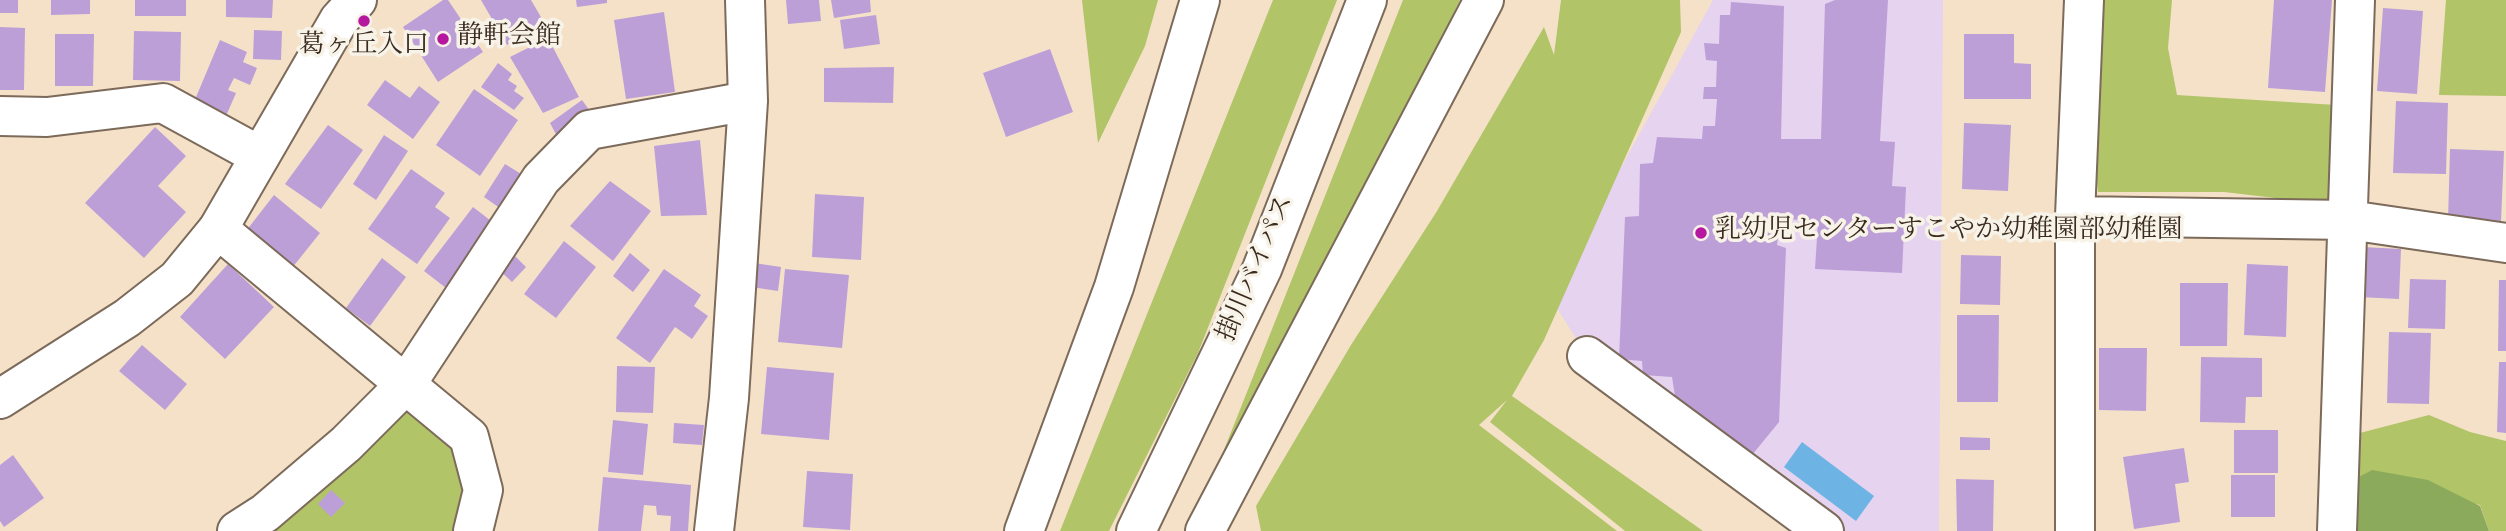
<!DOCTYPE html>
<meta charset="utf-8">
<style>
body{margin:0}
canvas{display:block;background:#f5e1c8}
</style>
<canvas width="2506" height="531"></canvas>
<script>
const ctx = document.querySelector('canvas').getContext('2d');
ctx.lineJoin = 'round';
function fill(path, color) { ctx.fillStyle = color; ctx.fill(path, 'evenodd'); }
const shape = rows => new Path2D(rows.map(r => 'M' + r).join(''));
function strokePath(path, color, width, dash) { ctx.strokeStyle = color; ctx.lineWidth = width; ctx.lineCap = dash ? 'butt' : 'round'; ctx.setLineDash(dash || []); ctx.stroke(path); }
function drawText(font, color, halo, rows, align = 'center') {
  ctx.font = font + ' "Sorts Mill Goudy","Noto Serif JP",serif'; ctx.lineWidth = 7; ctx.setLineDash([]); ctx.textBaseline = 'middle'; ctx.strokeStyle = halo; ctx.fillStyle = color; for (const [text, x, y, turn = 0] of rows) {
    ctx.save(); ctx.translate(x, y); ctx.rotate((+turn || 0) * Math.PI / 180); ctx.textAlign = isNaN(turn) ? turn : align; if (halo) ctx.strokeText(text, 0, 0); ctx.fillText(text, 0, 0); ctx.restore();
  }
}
fill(shape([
 [1713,0,1943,0,1939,531,1834,531,1587,356,1550,297]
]), '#e5d3f0');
fill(shape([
 [1082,0,1158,0,1145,46,1098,143],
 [1273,0,1337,0,1198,353,1109,531,1060,531],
 [1403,0,1460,0,1334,268,1208,490],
 [1561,0,1680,0,1681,32,1544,340,1512,396,1703,531,1625,531,1490,422,1507,400,1479,425,1617,531,1261,531,1256,506,1351,345,1437,211,1544,27,1554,55],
 [2102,0,2172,0,2168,48,2177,95,2352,106,2335,205,2224,192,2098,192,2092,134],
 [2446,0,2506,0,2506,96,2439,95],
 [411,408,441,429,457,459,468,493,459,531,271,531,354,447],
 [2429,415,2470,432,2506,441,2506,531,2489,531,2480,505,2357,478,2356,434]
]), '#b1c468');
fill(shape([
 [2372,470,2428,480,2480,506,2489,531,2349,531,2357,478]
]), '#8caa5c');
fill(shape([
 [1802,442,1874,496,1856,521,1784,467]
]), '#6db3e4');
fill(shape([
 [0,0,18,0,18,13,0,13],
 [51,0,90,0,90,14,51,15],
 [135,0,186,0,186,16,135,16],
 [226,0,273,0,272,18,226,17],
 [443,0,448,0,483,52,438,82,403,27],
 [481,0,531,0,545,24,507,45],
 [576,0,607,0,607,3,577,7],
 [786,0,819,0,821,21,788,24],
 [831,0,870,0,871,12,834,18],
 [1835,0,1888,0,1880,141,1895,142,1892,186,1906,187,1902,273,1815,269,1818,222,1780,218,1777,245,1786,248,1779,422,1752,455,1675,396,1672,377,1643,375,1642,361,1619,359,1625,217,1639,216,1640,164,1653,163,1657,137,1702,139,1703,126,1715,126,1717,99,1703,99,1704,87,1716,87,1717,61,1706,60,1704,43,1719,44,1720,15,1730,15,1731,2,1784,6,1781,139,1821,139,1825,4],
 [2274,0,2332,0,2325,92,2268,88],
 [2383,8,2423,11,2417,94,2377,91],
 [664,12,675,92,626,99,614,20],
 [876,15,880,44,844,49,840,20],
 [0,27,25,28,24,90,0,90],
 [254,30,282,31,281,60,253,59],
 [134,31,181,32,180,81,133,80],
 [55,34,94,34,93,86,55,86],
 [1964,34,2014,34,2014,63,2031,64,2031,99,1964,99],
 [548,38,579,97,543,113,510,57],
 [220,40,247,52,243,62,257,68,250,85,234,78,228,90,236,93,226,116,194,102],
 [1050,49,1073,112,1006,137,983,73],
 [498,63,512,74,508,80,517,86,514,91,524,98,514,110,481,87],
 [894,67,893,103,824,102,824,68],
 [385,80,410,98,419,86,440,102,413,139,367,105],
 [474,89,518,120,480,176,436,145],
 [582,100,595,118,560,142,550,123],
 [2396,101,2448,103,2446,174,2393,173],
 [1964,123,2011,125,2008,191,1962,189],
 [328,125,363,150,321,209,285,184],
 [155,127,186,156,158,186,186,212,144,258,85,203],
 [384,135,408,151,376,200,353,184],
 [700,140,707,215,661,216,654,146],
 [2450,149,2504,151,2501,222,2448,221],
 [505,164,526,177,504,211,484,197],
 [411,169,445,193,435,207,450,218,417,264,368,229],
 [610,181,651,211,613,261,570,226],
 [815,194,864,197,861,260,812,257],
 [274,195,320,233,292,268,246,231],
 [473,207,495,224,446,288,424,271],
 [564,241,596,267,556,318,524,294],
 [2362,247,2401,249,2399,299,2359,297],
 [512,253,526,267,512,282,497,268],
 [630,253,650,270,633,292,613,276],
 [1961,255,2001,256,2000,305,1960,304],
 [382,258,406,277,370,326,346,308],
 [754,263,781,267,778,291,751,287],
 [228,264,274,307,225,359,180,317],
 [2247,264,2288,266,2286,337,2244,335],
 [664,269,701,295,694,306,708,316,692,339,675,327,650,363,616,338],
 [785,269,849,275,842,348,778,342],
 [2410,279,2446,280,2445,329,2408,328],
 [2499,280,2506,280,2506,351,2498,351],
 [2180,283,2228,283,2227,346,2180,346],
 [1957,315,1999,315,1998,402,1957,402],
 [2389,332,2431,333,2429,404,2387,403],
 [142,345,187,384,165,410,119,371],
 [2099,348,2147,348,2146,411,2099,410],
 [2201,357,2262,358,2262,397,2246,397,2245,423,2200,422],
 [2499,362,2506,362,2506,433,2497,432],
 [617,366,655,367,653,413,616,412],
 [767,367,834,373,829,440,761,434],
 [613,420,648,424,643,475,608,472],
 [674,423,704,425,702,445,673,443],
 [2234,430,2278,430,2278,473,2234,473],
 [1960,437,1990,438,1990,450,1960,450],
 [2184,448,2189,482,2175,484,2180,522,2134,529,2123,457],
 [13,455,44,498,4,527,0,521,0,465],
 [807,471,853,474,850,530,803,527],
 [2231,475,2275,475,2275,517,2231,517],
 [603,477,691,485,688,531,670,531,671,516,657,515,656,506,644,505,641,531,598,531],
 [1956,479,1994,480,1993,531,1957,531],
 [331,490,345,503,331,517,318,504]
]), '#bd9fd8');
const minor = shape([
 [0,116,47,117,163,103,260,156],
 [2075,216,2349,220,2506,243],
 [218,229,469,437,483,490,473,531],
 [1587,356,1824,531],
 [237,531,265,513,346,444,407,383,541,179,589,130,748,101],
 [714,531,729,398,748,101,745,0],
 [2075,531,2075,216,2084,0],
 [2337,531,2355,0]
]);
const tertiary = shape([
 [0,399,127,318,177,279,218,229,339,20,357,0]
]);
const trunk = shape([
 [1024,531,1114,287,1200,0],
 [1136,531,1262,269,1367,0],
 [1205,531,1484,0]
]);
strokePath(minor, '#7c6a5a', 42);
strokePath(tertiary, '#7c6a5a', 42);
strokePath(trunk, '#7c6a5a', 42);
strokePath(minor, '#fff', 38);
strokePath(tertiary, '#fff', 38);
strokePath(trunk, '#fff', 38);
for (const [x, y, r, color] of [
 [364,21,7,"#b5179e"],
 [443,39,7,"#b5179e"],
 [1701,233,7,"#b5179e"]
]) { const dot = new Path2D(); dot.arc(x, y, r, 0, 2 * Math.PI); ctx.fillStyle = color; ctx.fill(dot); strokePath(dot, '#f7f3e8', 2.5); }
drawText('26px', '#3b2a1e', '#f7f3e8', [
 ["静軒会館",457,39],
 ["葛ヶ丘入口",364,48,"center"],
 ["乳幼児センターすこやか幼稚園部幼稚園",1715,233]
], 'left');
drawText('26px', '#3b2a1e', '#f7f3e8', [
 ["掛川バイパス",1258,269,-67]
]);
</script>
